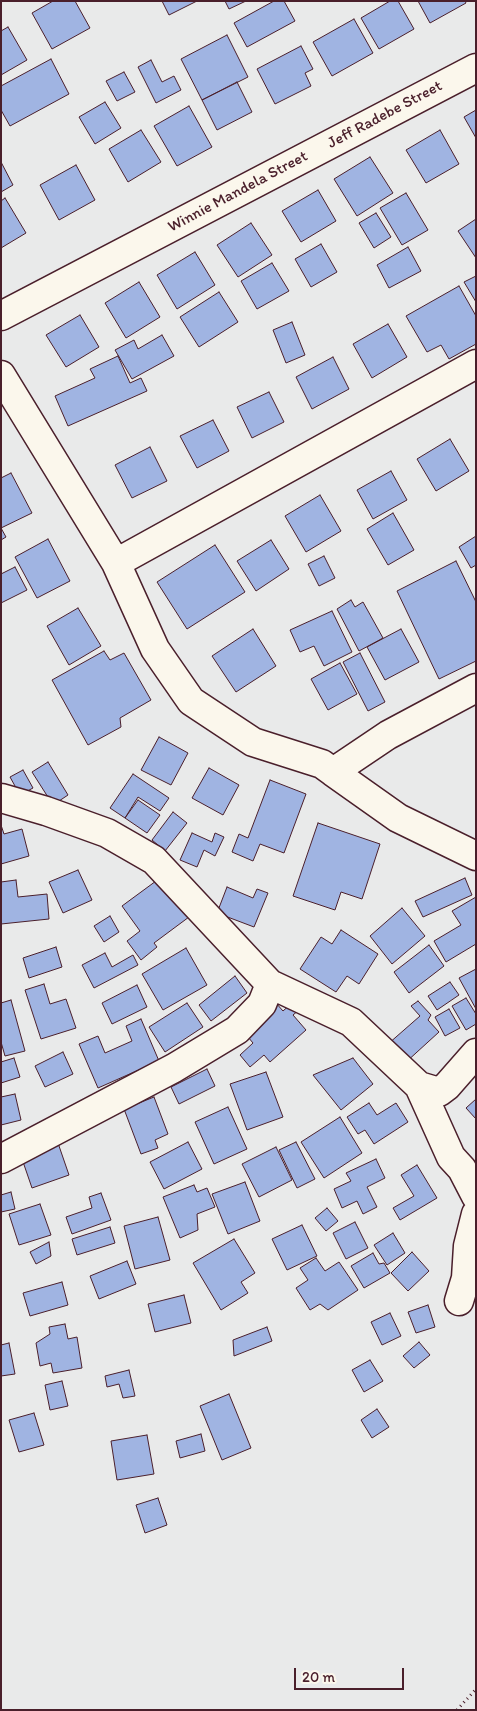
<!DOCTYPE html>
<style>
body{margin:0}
#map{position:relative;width:477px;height:1711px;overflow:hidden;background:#e9eaea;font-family:Itim,sans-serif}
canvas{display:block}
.frame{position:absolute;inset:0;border:2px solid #4a1f2b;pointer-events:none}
.scale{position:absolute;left:294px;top:1668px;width:110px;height:22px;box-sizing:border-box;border:2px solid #4a1f2b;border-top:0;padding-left:6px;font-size:15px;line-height:18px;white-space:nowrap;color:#4a1f2b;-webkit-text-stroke:4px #fbf7ec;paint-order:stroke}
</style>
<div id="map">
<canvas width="477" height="1711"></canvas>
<div class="frame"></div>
<div class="scale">20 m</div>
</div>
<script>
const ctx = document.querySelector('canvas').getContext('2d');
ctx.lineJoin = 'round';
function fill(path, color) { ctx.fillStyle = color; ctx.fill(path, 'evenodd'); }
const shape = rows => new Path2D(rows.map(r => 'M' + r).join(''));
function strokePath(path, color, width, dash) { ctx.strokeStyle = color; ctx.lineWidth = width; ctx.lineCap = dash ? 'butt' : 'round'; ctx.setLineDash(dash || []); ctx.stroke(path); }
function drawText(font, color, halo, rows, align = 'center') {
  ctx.font = font + ' Itim,sans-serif'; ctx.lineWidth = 5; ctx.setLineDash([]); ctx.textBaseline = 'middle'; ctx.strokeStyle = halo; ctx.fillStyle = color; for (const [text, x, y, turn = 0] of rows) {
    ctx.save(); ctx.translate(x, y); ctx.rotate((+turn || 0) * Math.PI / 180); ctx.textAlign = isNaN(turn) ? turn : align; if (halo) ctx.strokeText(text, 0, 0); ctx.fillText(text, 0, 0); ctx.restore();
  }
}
const building = shape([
 [53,1,75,1,90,28,52,49,32,13,53,1],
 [162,1,197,1,169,15,162,1],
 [225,1,246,1,229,9,225,1],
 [274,1,284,1,295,21,247,47,234,23,274,1],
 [390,1,398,1,414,29,379,49,361,18,390,1],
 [418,1,465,1,466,3,430,23,418,1],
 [354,19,373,53,332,76,313,42,354,19],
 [8,27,27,60,1,75,1,31,8,27],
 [227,35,248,77,202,100,181,59,227,35],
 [301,46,313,69,305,73,311,86,275,104,257,69,301,46],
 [51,59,69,94,10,126,1,110,1,86,51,59],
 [151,60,162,82,174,76,181,90,156,103,138,67,151,60],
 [124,72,135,92,117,101,106,81,124,72],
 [237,82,252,112,217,130,202,100,237,82],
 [105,102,121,128,95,144,79,117,105,102],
 [189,106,212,147,177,166,154,126,189,106],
 [476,110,476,138,464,117,476,110],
 [141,130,161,162,128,182,109,149,141,130],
 [440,130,459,164,426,183,406,150,440,130],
 [370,157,393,193,357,216,334,179,370,157],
 [1,162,13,185,1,192,1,162],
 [76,165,95,200,59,220,40,185,76,165],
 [318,190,336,221,301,242,282,211,318,190],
 [406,193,428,230,402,245,380,208,406,193],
 [5,198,26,233,1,248,1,201,5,198],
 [376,213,391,237,374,248,359,223,376,213],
 [476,219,476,258,458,231,476,219],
 [251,223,272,255,238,277,217,245,251,223],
 [321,244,337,272,311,287,295,259,321,244],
 [408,247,421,271,389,288,377,265,408,247],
 [195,252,215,285,177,309,157,275,195,252],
 [272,263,289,291,257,309,241,281,272,263],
 [476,276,476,302,464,282,476,276],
 [139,282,160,317,126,338,105,303,139,282],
 [459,286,476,316,476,344,449,359,441,345,427,352,406,316,459,286],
 [219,292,238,322,199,347,180,317,219,292],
 [80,315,99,347,66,367,46,335,80,315],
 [292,322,305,355,286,363,273,330,292,322],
 [388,324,407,357,372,378,353,344,388,324],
 [162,335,174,356,132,379,115,350,134,340,138,349,162,335],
 [118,356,130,383,141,378,147,391,68,426,55,396,95,378,90,369,118,356],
 [333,357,349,389,312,409,296,377,333,357],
 [269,392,284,422,252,438,237,407,269,392],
 [213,420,229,451,197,468,180,436,213,420],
 [450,439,469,471,436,491,417,459,450,439],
 [150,447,167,481,132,498,115,465,150,447],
 [391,471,407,500,373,519,357,490,391,471],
 [11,473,32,513,1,528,6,537,1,540,1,478,11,473],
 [320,495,341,531,306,552,285,516,320,495],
 [393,513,414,550,388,565,367,529,393,513],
 [476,536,476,565,471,568,459,547,476,536],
 [48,539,70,581,37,598,15,557,48,539],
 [271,540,289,569,256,591,237,561,271,540],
 [215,545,245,592,187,629,157,582,215,545],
 [324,556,335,578,319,586,308,564,324,556],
 [456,561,476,602,476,661,439,679,397,591,456,561],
 [15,567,27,590,1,603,1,574,15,567],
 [351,600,355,607,363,602,383,638,359,651,337,609,351,600],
 [78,608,101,646,69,665,47,626,78,608],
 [332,611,352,652,324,666,314,646,300,652,290,630,332,611],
 [253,629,276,666,236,692,212,656,253,629],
 [401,629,419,662,385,680,367,647,401,629],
 [104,651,110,660,124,653,151,700,120,718,121,727,88,745,52,680,104,651],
 [360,653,385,702,368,711,343,662,360,653],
 [340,663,357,694,328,710,311,679,340,663],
 [159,737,188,753,171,785,141,770,159,737],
 [48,762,68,795,53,805,32,772,48,762],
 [209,768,239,785,223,815,192,798,209,768],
 [23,770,33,788,20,795,10,777,23,770],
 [133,774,169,798,160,811,138,797,125,818,110,808,133,774],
 [270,780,306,794,284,853,260,844,253,861,232,852,239,834,248,838,270,780],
 [138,800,160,815,147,833,125,818,138,800],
 [173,812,187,823,165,851,152,840,173,812],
 [318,823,380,844,362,899,341,892,335,910,293,896,318,823],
 [1,825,4,834,22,829,29,856,1,864,1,825],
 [192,833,212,842,215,833,224,837,215,856,204,850,197,867,180,860,192,833],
 [78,870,92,900,63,913,49,882,78,870],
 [465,878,472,895,423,917,415,901,465,878],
 [16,880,18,897,47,894,49,919,1,924,1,882,16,880],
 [156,881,166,894,171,892,189,917,154,943,157,947,141,960,127,941,140,931,122,906,156,881],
 [227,887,253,898,257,889,268,893,254,927,217,913,227,887],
 [476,897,476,944,446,962,434,941,461,925,452,911,476,897],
 [402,908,425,936,392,964,370,936,402,908],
 [110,916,119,932,104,942,94,926,110,916],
 [341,930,378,954,359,984,347,976,336,992,300,969,321,937,332,944,341,930],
 [429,945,444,966,409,993,394,972,429,945],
 [56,947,62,967,29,978,23,958,56,947],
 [186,948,207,985,163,1010,142,974,186,948],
 [105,953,112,967,133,955,138,965,94,988,82,965,105,953],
 [476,969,476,1009,459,978,476,969],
 [235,976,247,993,211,1021,199,1005,235,976],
 [450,982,459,995,437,1010,428,996,450,982],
 [44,984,50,1004,66,999,76,1028,41,1039,25,990,44,984],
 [137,985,147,1007,112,1024,102,1003,137,985],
 [466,998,476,1014,476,1024,466,1030,452,1006,466,998],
 [11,1000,25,1051,5,1056,1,1042,1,1003,11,1000],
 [418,1001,431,1015,428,1020,439,1032,405,1063,388,1044,420,1016,411,1006,418,1001],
 [293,1002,299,1010,293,1015,306,1030,270,1062,264,1055,250,1067,240,1055,253,1043,243,1031,276,1003,283,1011,293,1002],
 [187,1003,203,1027,165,1052,149,1027,187,1003],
 [449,1009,460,1028,445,1036,435,1017,449,1009],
 [141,1019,159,1061,98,1088,79,1044,98,1036,105,1053,132,1041,126,1026,141,1019],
 [63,1052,73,1074,45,1087,35,1066,63,1052],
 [14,1058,20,1077,1,1083,1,1062,14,1058],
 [353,1058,373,1084,341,1110,313,1075,353,1058],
 [207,1069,215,1086,179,1104,171,1087,207,1069],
 [266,1072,283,1117,247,1130,230,1084,266,1072],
 [15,1094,21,1120,1,1125,1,1097,15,1094],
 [154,1097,168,1134,155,1140,158,1148,141,1154,124,1109,154,1097],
 [476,1099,476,1119,466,1108,476,1099],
 [369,1103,377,1115,396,1103,408,1122,374,1144,365,1130,358,1134,347,1117,369,1103],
 [228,1107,247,1149,214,1164,195,1122,228,1107],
 [340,1117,362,1153,324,1178,301,1142,340,1117],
 [188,1142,202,1169,164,1189,150,1162,188,1142],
 [296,1142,315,1179,297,1188,279,1150,296,1142],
 [58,1143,69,1175,32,1188,21,1156,58,1143],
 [276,1147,292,1180,259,1197,242,1164,276,1147],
 [376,1159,385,1178,367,1187,377,1207,363,1214,357,1201,342,1208,334,1189,351,1181,346,1173,376,1159],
 [417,1165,437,1198,400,1220,393,1208,414,1196,401,1175,417,1165],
 [245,1182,260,1221,228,1234,212,1194,245,1182],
 [194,1185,197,1192,207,1188,215,1207,197,1214,198,1230,180,1238,163,1197,194,1185],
 [11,1192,15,1209,1,1212,1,1195,11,1192],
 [101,1193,111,1220,72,1234,66,1217,92,1208,89,1197,101,1193],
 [40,1204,51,1235,19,1245,9,1214,40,1204],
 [327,1208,338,1221,326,1231,315,1218,327,1208],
 [158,1217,170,1260,135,1269,124,1226,158,1217],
 [355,1222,368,1248,346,1259,333,1233,355,1222],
 [302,1225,317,1256,287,1270,272,1239,302,1225],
 [110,1227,115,1243,77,1255,72,1239,110,1227],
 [393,1233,405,1253,387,1265,374,1245,393,1233],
 [234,1239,255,1273,241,1282,248,1293,221,1310,193,1263,234,1239],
 [49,1242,51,1256,36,1264,30,1252,49,1242],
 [412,1252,429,1271,408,1291,391,1273,412,1252],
 [373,1253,379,1264,384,1263,390,1273,364,1288,351,1266,373,1253],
 [316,1258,325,1271,339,1262,358,1290,328,1310,320,1304,310,1310,296,1288,308,1280,300,1268,316,1258],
 [127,1261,136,1284,99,1299,90,1276,127,1261],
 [62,1282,68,1305,30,1316,23,1293,62,1282],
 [184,1295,191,1323,155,1332,148,1304,184,1295],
 [428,1305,435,1327,416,1333,408,1312,428,1305],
 [390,1313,401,1336,382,1345,371,1322,390,1313],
 [65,1324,68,1339,77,1337,82,1368,53,1373,51,1363,40,1366,36,1343,50,1334,49,1327,65,1324],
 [267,1327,272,1341,234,1356,233,1340,267,1327],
 [419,1342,430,1355,414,1368,403,1356,419,1342],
 [9,1343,15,1374,1,1376,1,1345,9,1343],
 [370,1360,383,1381,364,1392,352,1370,370,1360],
 [129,1370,135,1396,123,1398,119,1384,107,1387,105,1376,129,1370],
 [62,1381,68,1406,50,1410,45,1385,62,1381],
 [229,1394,251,1448,222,1460,200,1406,229,1394],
 [377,1409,389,1427,372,1438,361,1420,377,1409],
 [34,1413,44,1445,19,1452,9,1420,34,1413],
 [201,1434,205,1451,180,1458,176,1441,201,1434],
 [147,1435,154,1474,117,1480,111,1441,147,1435],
 [158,1498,167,1525,145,1533,136,1505,158,1498]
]);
fill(building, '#a0b4e2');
strokePath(building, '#4a1f2b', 1);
const street = shape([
 [1,316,476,68],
 [1,375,116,563,155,649,191,701,253,742,322,764,333,772,388,735,476,688],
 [116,563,476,364],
 [333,772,398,818,476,856],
 [1,798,46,811,107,833,154,860,270,984,351,1022,419,1086,451,1157,462,1169,476,1196],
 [419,1086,439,1092,447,1086,476,1053],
 [1,1159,174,1068,237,1030,262,1004,270,984],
 [459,1301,466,1278,468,1246,476,1214]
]);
strokePath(street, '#4a1f2b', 31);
strokePath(shape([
 [457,1710,476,1689]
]), '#4a1f2b', 3, [1, 4]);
strokePath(street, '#fbf7ec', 28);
drawText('16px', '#4a1f2b', '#fbf7ec', [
 ["Jeff Radebe Street",385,115,-28],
 ["Winnie Mandela Street",238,192,-28]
]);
</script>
